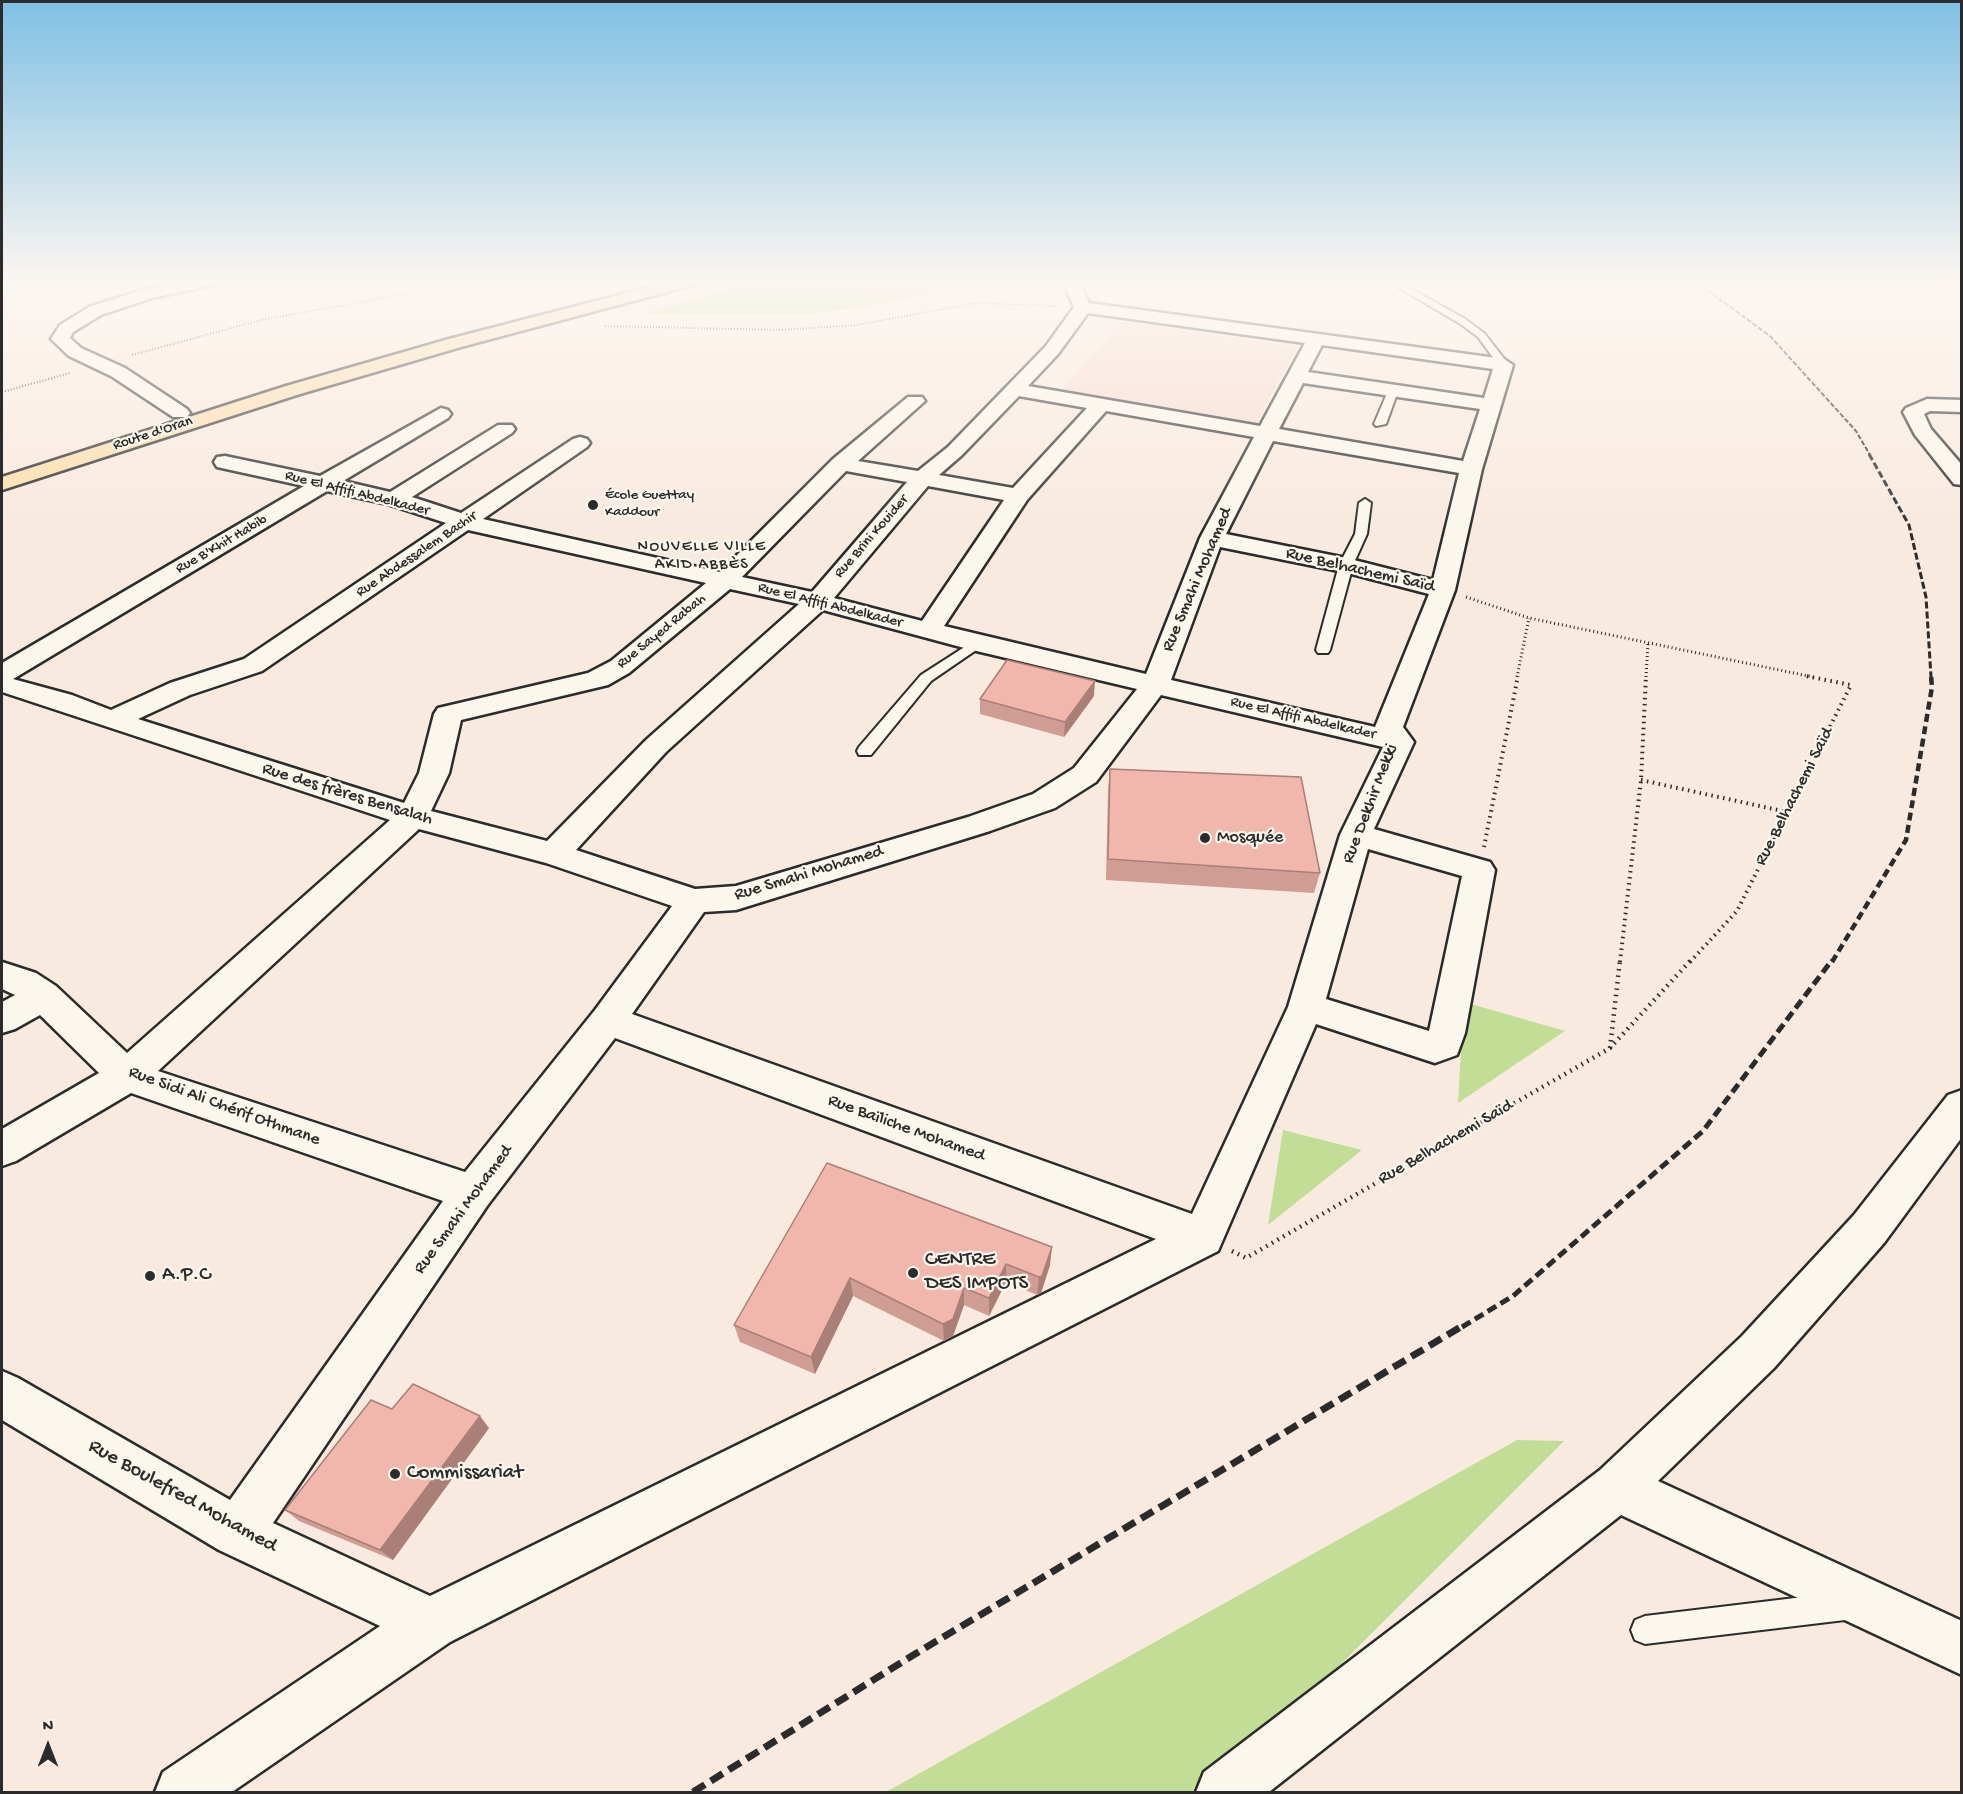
<!DOCTYPE html>
<meta charset="utf-8">
<style>
body{margin:0}
#map{position:relative;width:1963px;height:1794px;overflow:hidden;background:#f9eadf;font-family:"Gochi Hand",sans-serif}
canvas{display:block}
.frame{position:absolute;inset:0;border:3px solid #2b2b2b;pointer-events:none}
.north{position:absolute;left:18px;top:1716px;width:60px;height:60px;-webkit-text-stroke:4px #fbf7ec;paint-order:stroke;rotate:0deg;font-size:16px;font-weight:700;line-height:24px;text-align:center;color:#2b2b2b}
.north::after{content:'';display:block;margin:auto;width:21px;height:27px;background:#2b2b2b;clip-path:polygon(50% 0,100% 100%,50% 72%,0 100%)}
</style>
<div id="map">
<canvas width="1963" height="1794"></canvas>
<div class="frame"></div>
<div class="north">N</div>
</div>
<script>
const ctx = document.querySelector('canvas').getContext('2d');
ctx.lineJoin = 'round';
function fill(path, color) { ctx.fillStyle = color; ctx.fill(path, 'evenodd'); }
const shape = rows => new Path2D(rows.map(r => 'M' + r).join(''));
function strokePath(path, color, width, dash) { ctx.strokeStyle = color; ctx.lineWidth = width; ctx.lineCap = dash ? 'butt' : 'round'; ctx.setLineDash(dash || []); ctx.stroke(path); }
function drawText(font, color, halo, rows, align = 'center') {
  ctx.font = font + ' "Gochi Hand",sans-serif'; ctx.lineWidth = 4.5; ctx.setLineDash([]); ctx.textBaseline = 'middle'; ctx.strokeStyle = halo; ctx.fillStyle = color; for (const [text, x, y, turn = 0] of rows) {
    ctx.save(); ctx.translate(x, y); ctx.rotate((+turn || 0) * Math.PI / 180); ctx.textAlign = isNaN(turn) ? turn : align; if (halo) ctx.strokeText(text, 0, 0); ctx.fillText(text, 0, 0); ctx.restore();
  }
}
fill(shape([
 [1123,321,1297,347,1255,426,1062,389]
]), '#f7dad0');
fill(shape([
 [756,282,907,282,908,287,929,282,1026,282,1033,294,965,290,813,314,642,314],
 [1464,1002,1565,1031,1458,1103],
 [1283,1130,1362,1150,1268,1225],
 [1517,1440,1564,1441,1213,1792,886,1792]
]), '#c2de96');
const lane = shape([
 [1389,282,1399,282,1465,319,1484,333,1509,365,1508,367,1500,367,1478,337,1459,323,1389,282],
 [1393,388,1398,391,1386,424,1376,426,1374,424,1388,391,1393,388],
 [1365,499,1371,503,1367,534,1353,565,1330,650,1328,653,1318,653,1316,650,1339,565,1355,534,1359,503,1365,499],
 [977,639,982,640,982,646,931,681,871,755,859,755,857,751,859,747,921,675,977,639],
 [1845,1592,1855,1596,1859,1606,1855,1616,1845,1620,1645,1644,1635,1640,1631,1630,1635,1620,1645,1616,1845,1592]
]);
const street = shape([
 [184,282,214,282,212,285,152,298,101,315,73,332,70,338,81,348,125,368,187,409,190,413,187,417,173,417,111,376,69,356,51,339,60,325,89,307,142,290,184,282],
 [1063,282,1079,282,1089,303,1504,359,1513,365,1482,469,1455,590,1403,727,1414,742,1374,829,1490,862,1495,870,1465,1033,1457,1055,1435,1063,1316,1024,1218,1251,450,1642,232,1792,155,1792,163,1772,380,1626,219,1550,2,1420,2,1371,18,1378,230,1500,443,1201,131,1093,16,1161,2,1166,2,1129,99,1073,40,1015,15,1029,2,1033,2,1002,15,995,2,989,2,962,36,973,56,986,127,1053,390,820,2,692,2,663,304,486,217,467,214,462,217,457,225,456,320,476,441,408,448,410,451,414,448,418,343,481,390,492,498,425,512,425,515,429,512,433,412,497,461,513,573,439,580,437,587,439,590,443,587,447,483,519,720,572,833,459,908,397,922,397,925,401,858,461,918,471,948,447,1046,346,1074,307,1063,282],
 [1088,313,1305,343,1260,426,1028,386,1058,354,1088,313],
 [1322,345,1493,369,1484,398,1308,372,1322,345],
 [1303,383,1480,409,1463,461,1279,429,1303,383],
 [1019,396,1087,408,1013,488,939,475,962,455,1019,396],
 [1106,411,1254,437,1200,538,1146,674,944,626,1027,500,1106,411],
 [1273,441,1459,473,1433,580,1346,558,1226,534,1273,441],
 [846,471,907,482,812,592,742,577,846,471],
 [928,486,1004,500,922,621,834,598,928,486],
 [327,491,388,504,446,523,244,659,170,683,111,710,72,695,13,679,327,491],
 [468,530,706,583,611,661,588,673,438,708,434,714,419,773,404,803,138,719,190,695,262,671,468,530],
 [1220,547,1344,572,1429,594,1375,727,1171,680,1220,547],
 [730,589,799,604,646,740,547,841,431,811,449,773,461,720,608,685,629,673,730,589],
 [823,610,968,649,1137,689,1074,768,1033,794,968,817,736,886,695,889,576,850,666,752,823,610],
 [1161,695,1383,747,1340,835,1288,1007,1192,1214,632,1014,704,912,736,910,990,831,1055,808,1096,782,1161,695],
 [419,829,546,863,672,906,595,1010,465,1172,158,1071,419,829],
 [1368,849,1462,876,1429,1031,1326,999,1368,849],
 [615,1038,1156,1239,430,1596,273,1523,487,1206,615,1038],
 [1927,399,1962,400,1962,412,1930,411,1924,414,1931,429,1962,465,1962,485,1954,484,1915,435,1903,412,1906,408,1927,399],
 [1962,1090,1962,1137,1884,1243,1774,1368,1658,1481,1962,1621,1962,1675,1621,1515,1269,1792,1196,1792,1204,1772,1600,1470,1742,1336,1854,1215,1948,1095,1962,1090]
]);
const primary = shape([
 [669,282,695,282,693,285,461,347,300,394,2,490,2,477,286,386,449,339,669,282]
]);
strokePath(lane, '#2b2b2b', 4);
strokePath(street, '#2b2b2b', 5);
strokePath(primary, '#2b2b2b', 5);
strokePath(shape([
 [605,326,781,330,857,325,975,303,1057,306],
 [132,355,261,320,472,282],
 [2,392,70,373]
]), '#2b2b2b', 2, [1, 2]);
strokePath(shape([
 [1466,597,1529,618,1813,677],
 [1517,677,1529,618],
 [1646,677,1648,643]
]), '#2b2b2b', 3, [1, 3]);
strokePath(shape([
 [1641,780,1787,812],
 [1484,847,1518,676],
 [1620,962,1641,780,1646,676],
 [1690,962,1737,911,1851,685,1806,676]
]), '#2b2b2b', 4, [1.5, 4.5]);
strokePath(shape([
 [1610,1048,1620,960],
 [1232,1251,1246,1258,1610,1048,1691,960]
]), '#2b2b2b', 4.5, [1.5, 5]);
fill(lane, '#fbf7ec');
fill(street, '#fbf7ec');
fill(primary, '#fbddab');
strokePath(shape([
 [1696,282,1770,336,1856,431,1870,455]
]), '#2b2b2b', 2, [5, 2]);
strokePath(shape([
 [1869,454,1909,525,1926,597,1931,677]
]), '#2b2b2b', 3, [7, 3]);
strokePath(shape([
 [1832,962,1906,840,1932,687,1931,676]
]), '#2b2b2b', 4.5, [8, 4.5]);
strokePath(shape([
 [1462,1327,1513,1296,1703,1131,1832,960]
]), '#2b2b2b', 5, [10, 5]);
strokePath(shape([
 [693,1792,915,1654,1464,1325]
]), '#2b2b2b', 7, [14, 7]);
fill(shape([
 [1094,696,1064,737,980,714,980,699],
 [1110,769,1320,873,1314,893,1106,880,1108,789],
 [827,1163,1050,1265,1041,1293,1037,1295,1006,1282,989,1316,964,1305,953,1336,944,1341,853,1296,815,1374,740,1342,734,1325],
 [392,1409,489,1428,393,1560,299,1521,285,1510]
]), '#cf9d94');
fill(shape([
 [1095,681,1094,696,1064,737,1065,722],
 [1052,1247,1050,1265,1041,1293,1037,1295,1039,1277],
 [1006,1264,1006,1282,989,1316,989,1298],
 [850,1278,853,1296,815,1374,811,1357],
 [964,1288,964,1305,953,1336,944,1341,943,1324],
 [480,1416,489,1428,393,1560,380,1550]
]), '#a97f78');
const building = shape([
 [1007,660,1095,681,1065,722,980,699,1007,660],
 [1110,769,1301,777,1320,873,1108,859,1110,769],
 [827,1163,1052,1247,1042,1276,1039,1277,1006,1264,989,1298,964,1288,953,1319,943,1324,850,1278,811,1357,734,1325,827,1163],
 [413,1384,480,1416,380,1550,285,1510,371,1400,392,1409,413,1384]
]);
fill(building, '#f1b6ac');
strokePath(building, '#a97f78', 1.5);
const sky = ctx.createLinearGradient(0, 0, 0, 533);
sky.addColorStop(0, '#7fc0e4');
sky.addColorStop(0.53, '#fcf6f1');
sky.addColorStop(1, '#fcf6f100');
ctx.fillStyle = sky;
ctx.fillRect(0, 0, 1963, 533);
for (const [x, y, r, color] of [
 [593,505,6,"#2b2b2b"],
 [1205,838,6,"#2b2b2b"],
 [913,1273,6,"#2b2b2b"],
 [150,1276,6,"#2b2b2b"],
 [395,1474,6,"#2b2b2b"]
]) { const dot = new Path2D(); dot.arc(x, y, r, 0, 2 * Math.PI); ctx.fillStyle = color; ctx.fill(dot); strokePath(dot, '#fbf7ec', 2); }
drawText('15px', '#2b2b2b', '#fbf7ec', [
 ["Route d'Oran",153,434,-18],
 ["Rue El Affifi Abdelkader",357,494,14],
 ["Rue Brini Kouider",872,537,-49],
 ["Rue B'Khit Habib",222,545,-30],
 ["Rue Abdessalem Bachir",417,555,-34],
 ["Rue El Affifi Abdelkader",830,606,14],
 ["Rue Sayed Rabah",662,632,-39],
 ["Rue El Affifi Abdelkader",1303,719,13]
]);
drawText('15px', '#2b2b2b', '#fbf7ec', [
 ["École Guettay",605,496],
 ["Kaddour",605,513]
], 'left');
ctx.letterSpacing = '1.5px';
drawText('16px', '#2b2b2b', '#fbf7ec', [
 ["NOUVELLE VILLE",702,548],
 ["AKID ABBÈS",702,566]
]);
ctx.letterSpacing = '0px';
drawText('18px', '#2b2b2b', '#fbf7ec', [
 ["Rue Belhachemi Saïd",1360,571,13],
 ["Rue Smahi Mohamed",1198,580,-67],
 ["Rue des frères Bensalah",347,795,17],
 ["Rue Belhachemi Saïd",1795,797,-63],
 ["Rue Dekhir Mekki",1371,804,-69],
 ["Rue Smahi Mohamed",809,874,-17],
 ["Rue Sidi Ali Chérif Othmane",224,1107,20],
 ["Rue Baïliche Mohamed",906,1129,20],
 ["Rue Belhachemi Saïd",1446,1143,-30],
 ["Rue Smahi Mohamed",464,1210,-54]
]);
drawText('18px', '#2b2b2b', '#fbf7ec', [
 ["Mosquée",1217,838]
], 'left');
drawText('21px', '#2b2b2b', '#fbf7ec', [
 ["CENTRE",925,1261],
 ["DES IMPOTS",925,1285],
 ["A.P.C",162,1276],
 ["Commissariat",407,1474]
], 'left');
drawText('21px', '#2b2b2b', '#fbf7ec', [
 ["Rue Boulefred Mohamed",182,1497,29]
]);
</script>
